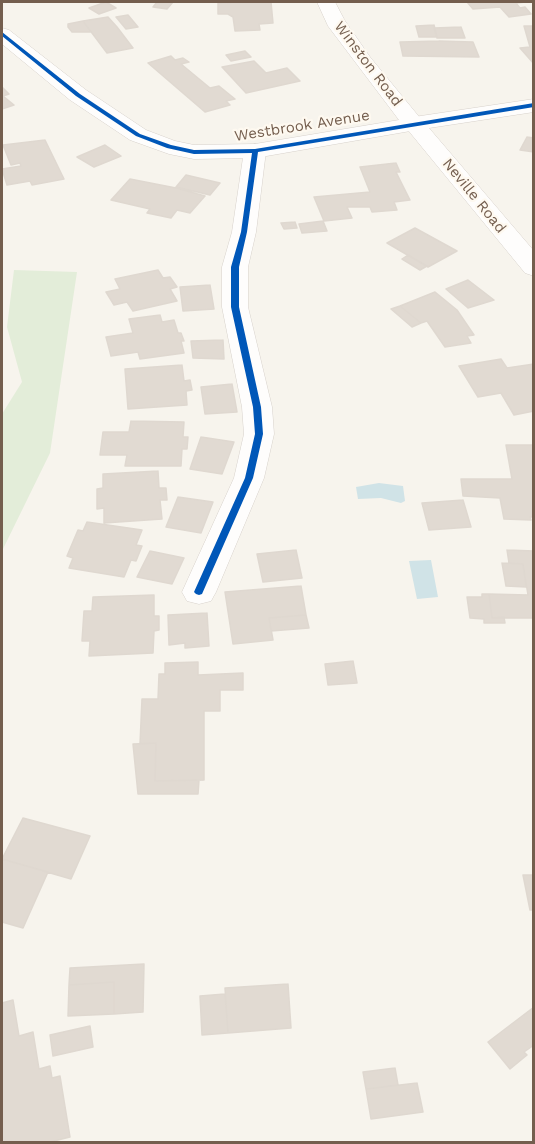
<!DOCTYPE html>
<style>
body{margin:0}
#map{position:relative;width:535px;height:1144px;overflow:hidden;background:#f7f4ed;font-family:"Work Sans",sans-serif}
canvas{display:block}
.frame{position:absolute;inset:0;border:3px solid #745e4e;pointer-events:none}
</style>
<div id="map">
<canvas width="535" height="1144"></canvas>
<div class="frame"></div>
</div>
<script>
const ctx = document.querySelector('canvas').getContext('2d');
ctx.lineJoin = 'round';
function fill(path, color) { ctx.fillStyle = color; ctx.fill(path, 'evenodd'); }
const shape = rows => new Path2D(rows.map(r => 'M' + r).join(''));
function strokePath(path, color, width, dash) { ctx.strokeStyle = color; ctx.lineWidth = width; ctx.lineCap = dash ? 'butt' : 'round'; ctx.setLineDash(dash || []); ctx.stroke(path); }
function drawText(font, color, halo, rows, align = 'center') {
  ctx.font = font + ' "Work Sans",sans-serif'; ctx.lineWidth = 4.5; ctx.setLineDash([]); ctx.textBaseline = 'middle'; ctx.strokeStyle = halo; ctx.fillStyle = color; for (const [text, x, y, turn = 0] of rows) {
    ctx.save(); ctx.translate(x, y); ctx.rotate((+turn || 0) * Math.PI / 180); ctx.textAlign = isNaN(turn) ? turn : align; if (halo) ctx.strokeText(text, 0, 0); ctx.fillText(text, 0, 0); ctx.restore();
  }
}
fill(shape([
 [14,270,77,272,50,453,2,551,2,414,22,382,7,327]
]), '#e3edd9');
fill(shape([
 [379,483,403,486,405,501,401,503,381,498,358,499,356,487],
 [431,560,438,597,417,599,409,561]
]), '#d0e3e7');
const building = shape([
 [106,2,116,8,99,14,89,8,106,2],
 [157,2,173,2,167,9,153,7,157,2],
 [238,2,271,2,273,23,259,24,260,30,235,31,233,17,228,14,218,14,218,3,238,2],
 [467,2,526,2,516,3,520,8,525,7,531,14,509,17,500,7,473,9,467,2],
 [128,15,138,27,126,29,116,17,128,15],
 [108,17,117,27,133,48,107,53,83,21,108,17],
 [83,21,91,32,72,32,68,27,68,24,83,21],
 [434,25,437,37,419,37,416,26,434,25],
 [524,26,534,26,534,64,520,48,530,47,524,26],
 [461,27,465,38,437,38,434,28,461,27],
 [439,41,473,42,479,57,403,56,400,42,439,41],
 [245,51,251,57,231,61,226,55,245,51],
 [171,56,175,60,183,58,189,62,181,64,210,88,219,86,235,99,226,101,230,105,205,112,148,63,171,56],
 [254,61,266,73,287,68,300,81,246,93,222,67,254,61],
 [2,87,9,94,3,96,14,105,2,109,2,87],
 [527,137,534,138,534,152,520,150,527,137],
 [45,140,64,179,32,185,30,181,7,185,2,169,21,166,20,163,11,165,3,145,45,140],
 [105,145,121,156,94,167,77,157,105,145],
 [396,163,400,172,396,172,410,200,394,202,397,210,372,212,370,207,347,207,352,218,324,221,314,197,370,192,360,167,396,163],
 [186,175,220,183,210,195,176,187,186,175],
 [130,179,176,188,205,196,190,213,177,210,171,218,147,213,150,209,111,200,130,179],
 [323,221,327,231,302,233,299,224,323,221],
 [295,222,297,228,284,229,281,223,295,222],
 [415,228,457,251,428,267,387,243,415,228],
 [408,255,427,266,420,270,402,259,408,255],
 [158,270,163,278,170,277,177,287,170,289,177,301,133,311,127,302,114,305,106,292,120,289,115,279,158,270],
 [468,280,494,300,468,308,446,289,468,280],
 [210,285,214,309,183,311,180,287,210,285],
 [435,292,457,310,474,335,467,336,471,343,445,347,427,321,421,323,400,306,435,292],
 [400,306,421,323,412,327,391,309,400,306],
 [160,315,162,322,174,320,178,333,181,333,184,341,181,341,184,353,140,359,138,352,111,356,106,337,133,333,129,319,160,315],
 [223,340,224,359,193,358,191,341,223,340],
 [501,359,507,368,534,364,534,411,514,415,501,393,478,397,459,366,501,359],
 [182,365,184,381,190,380,192,390,186,391,187,405,128,409,125,369,182,365],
 [232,384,237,412,205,414,201,387,232,384],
 [131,421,184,422,183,437,188,437,187,449,182,449,181,466,125,466,127,455,100,455,103,432,129,432,131,421],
 [201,437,234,442,222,474,190,469,201,437],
 [506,445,534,445,534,517,530,517,531,520,504,519,500,498,463,496,461,479,512,479,506,445],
 [158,471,159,488,166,488,167,500,160,500,162,519,104,523,104,508,97,509,97,489,103,488,103,474,158,471],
 [178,497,213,502,201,533,166,527,178,497],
 [463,500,471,527,429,530,422,503,463,500],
 [87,522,142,530,136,545,142,546,136,561,131,560,124,577,69,568,73,558,67,556,78,530,83,531,87,522],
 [296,550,302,578,263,582,257,554,296,550],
 [507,550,534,551,534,618,492,618,489,594,528,595,523,564,509,563,507,550],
 [150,551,184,558,172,584,137,577,150,551],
 [502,563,523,564,526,587,506,586,502,563],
 [301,586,306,615,269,618,273,640,233,644,225,592,301,586],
 [482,594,489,594,492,618,504,617,505,623,484,623,484,619,470,618,467,597,482,597,482,594],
 [154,595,154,616,159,616,159,630,154,631,153,653,89,656,90,641,82,641,84,611,92,611,93,597,154,595],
 [207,613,209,646,185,648,185,643,169,645,168,615,207,613],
 [306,615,309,628,271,631,269,618,306,615],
 [353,661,357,683,328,685,325,664,353,661],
 [198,662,198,675,243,673,243,690,220,690,220,711,204,711,204,780,155,781,156,743,140,744,142,699,158,699,159,674,165,674,165,663,198,662],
 [156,743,155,781,199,780,198,794,138,794,133,744,156,743],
 [23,818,90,836,71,879,2,859,23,818],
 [2,859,48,872,23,928,2,922,2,859],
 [523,875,534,875,534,910,530,910,523,875],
 [144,964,143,1012,114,1014,114,982,69,985,70,968,144,964],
 [114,982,114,1014,68,1016,69,985,114,982],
 [288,984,291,1028,228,1033,225,988,288,984],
 [225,994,228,1033,202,1035,200,996,225,994],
 [13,1000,19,1036,33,1032,39,1069,50,1066,52,1078,60,1076,70,1137,50,1142,2,1142,2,1003,13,1000],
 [534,1007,534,1045,524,1052,527,1055,510,1069,488,1042,534,1007],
 [90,1026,93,1047,53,1056,50,1035,90,1026],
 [395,1068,398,1085,366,1089,363,1072,395,1068],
 [417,1083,423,1112,371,1119,366,1089,417,1083]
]);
fill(building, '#e1dad2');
strokePath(building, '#dfd8d0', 1.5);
const street = shape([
 [534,99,534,112,429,128,534,251,534,276,525,273,403,124,406,119,414,117,534,99],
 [255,144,263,146,266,151,256,232,248,267,248,307,272,407,274,434,264,478,216,592,211,601,199,604,187,601,182,592,234,478,244,434,242,407,222,307,222,267,232,232,244,151,247,146,255,144]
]);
const secondary = shape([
 [317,2,335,2,345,21,370,57,425,124,422,129,255,158,194,159,169,154,130,140,70,100,2,44,2,28,9,30,86,90,146,130,175,141,194,145,255,144,399,120,328,26,317,2]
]);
strokePath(street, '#d7d1cb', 1);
strokePath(secondary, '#d7d1cb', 1);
fill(street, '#fefdfc');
fill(secondary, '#fefdfc');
fill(shape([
 [2,32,80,94,140,134,171,145,194,150,255,149,534,103,534,107,258,152,247,232,239,267,239,307,261,407,263,434,253,478,202,594,199,595,196,594,194,592,245,478,255,434,253,407,231,307,231,267,241,232,252,153,194,154,167,148,136,136,76,96,2,36,2,32]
]), '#0057b8');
drawText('15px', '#745e4e', '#fef9f0', [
 ["Winston Road",368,64,53],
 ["Westbrook Avenue",302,126,-9],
 ["Neville Road",474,196,51]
]);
</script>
